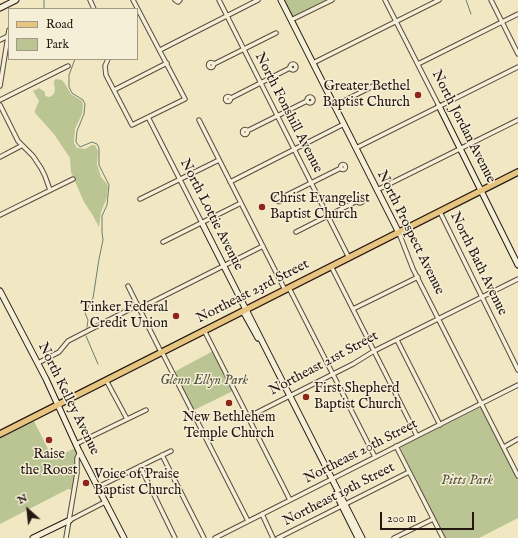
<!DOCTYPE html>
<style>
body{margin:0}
#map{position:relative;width:518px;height:538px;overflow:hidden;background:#f1e7c2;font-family:"IM FELL English",serif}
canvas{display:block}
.legend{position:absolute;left:8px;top:8px;width:130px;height:52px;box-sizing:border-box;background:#f6efd7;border:1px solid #a29989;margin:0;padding:5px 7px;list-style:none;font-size:12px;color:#241713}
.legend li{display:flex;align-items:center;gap:8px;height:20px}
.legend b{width:20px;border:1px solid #a29989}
.north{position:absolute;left:8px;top:490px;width:40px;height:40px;-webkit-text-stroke:3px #f6efd7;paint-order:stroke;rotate:333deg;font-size:11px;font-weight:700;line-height:16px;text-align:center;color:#241713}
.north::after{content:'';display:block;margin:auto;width:14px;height:18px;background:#241713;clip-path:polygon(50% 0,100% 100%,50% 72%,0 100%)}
.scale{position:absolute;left:380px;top:512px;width:94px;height:18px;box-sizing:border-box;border:2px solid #241713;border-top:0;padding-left:5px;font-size:12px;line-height:14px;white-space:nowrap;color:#241713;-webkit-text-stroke:3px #f6efd7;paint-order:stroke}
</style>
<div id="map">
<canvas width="518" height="538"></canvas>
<ul class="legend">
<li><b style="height:5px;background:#e8c481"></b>Road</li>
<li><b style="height:11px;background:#bac593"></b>Park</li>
</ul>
<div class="north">N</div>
<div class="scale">200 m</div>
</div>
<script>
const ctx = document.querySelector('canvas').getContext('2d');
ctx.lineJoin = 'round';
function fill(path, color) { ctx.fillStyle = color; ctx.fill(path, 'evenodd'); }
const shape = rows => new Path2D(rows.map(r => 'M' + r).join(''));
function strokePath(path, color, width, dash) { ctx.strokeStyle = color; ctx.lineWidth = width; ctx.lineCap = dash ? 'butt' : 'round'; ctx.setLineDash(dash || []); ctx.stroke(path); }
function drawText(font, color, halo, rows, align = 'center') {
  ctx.font = font + ' "IM FELL English",serif'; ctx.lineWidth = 3; ctx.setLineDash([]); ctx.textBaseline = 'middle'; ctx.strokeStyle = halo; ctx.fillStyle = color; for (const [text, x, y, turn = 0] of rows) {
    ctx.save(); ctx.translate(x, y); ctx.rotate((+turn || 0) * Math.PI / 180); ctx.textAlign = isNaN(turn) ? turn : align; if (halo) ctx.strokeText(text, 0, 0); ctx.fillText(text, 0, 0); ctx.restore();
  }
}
fill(shape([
 [283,0,327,0,292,17],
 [56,79,62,80,65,84,71,94,82,101,83,105,82,114,75,129,74,143,77,148,85,149,92,145,95,145,98,151,97,164,101,177,107,184,108,187,107,197,101,212,99,227,92,214,84,202,71,172,70,158,54,134,35,113,35,110,39,101,33,91,39,88,45,92,45,96,50,97,54,94,55,88,54,84,54,81],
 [213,351,233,391,194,410,174,372],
 [481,407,518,480,518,518,479,538,445,538,400,447],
 [34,421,53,459,75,448,77,458,72,490,68,489,0,524,0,437]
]), '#bac593');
strokePath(shape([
 [44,0,44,9],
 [466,0,471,14],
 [75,59,69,75,69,87,72,93,83,100,85,104,84,114,77,131,76,142,80,147,92,142,97,144,99,148,99,165,109,185,107,205,102,216,102,232,103,240,99,259,93,298,85,313,88,320,87,327],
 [86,336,98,364]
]), '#6c7d6f', 1);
const street = shape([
 [90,0,94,9],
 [175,0,178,2,180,0],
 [219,0,349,258],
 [385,0,439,106],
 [491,0,518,54],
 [291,20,332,0],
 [0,40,8,36],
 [160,50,258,0],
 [108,59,105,66,106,75,132,125,185,99,133,0],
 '208.5 65a2.5 2.5 0 1 1 5 0a2.5 2.5 0 1 1-5 0Z',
 [313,63,439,0],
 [214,64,276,33],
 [418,64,518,14],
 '290 67a3 3 0 1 1 6 0a3 3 0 1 1-6 0Z',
 [0,86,9,30],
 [114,90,167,63],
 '225.5 99a2.5 2.5 0 1 1 5 0a2.5 2.5 0 1 1-5 0Z',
 '307 100a3 3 0 1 1 6 0a3 3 0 1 1-6 0Z',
 [231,98,290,68],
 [0,100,68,66],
 [0,105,18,141,33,156,41,168,45,176,50,190],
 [334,106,375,85],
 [148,117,202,223],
 [199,120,285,290],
 '242.5 132a2.5 2.5 0 1 1 5 0a2.5 2.5 0 1 1-5 0Z',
 [247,131,307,101],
 [356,148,518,67],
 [0,157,21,146],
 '340.5 167a2.5 2.5 0 1 1 5 0a2.5 2.5 0 1 1-5 0Z',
 [230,182,344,124],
 [377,190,518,120],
 '276.5 199a2.5 2.5 0 1 1 5 0a2.5 2.5 0 1 1-5 0Z',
 '357 200a3 3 0 1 1 6 0a3 3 0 1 1-6 0Z',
 [281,198,341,168],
 [140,199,219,160],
 [440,212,518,370],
 [0,215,73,179],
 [296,232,357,201],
 [399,233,413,269,518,476],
 [163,242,241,203],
 [331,266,417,436],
 [128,286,161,352],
 [289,288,375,457],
 [140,308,263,246],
 [353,309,418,277],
 [204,330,290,500],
 [397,340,440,425],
 [162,352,248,521],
 [38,363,59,352,68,341,138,305],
 [106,380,127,419],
 [248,417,353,364,374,351,518,279],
 [76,444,146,410],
 [396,446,443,538],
 [504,447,518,439],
 [162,455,204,538],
 [140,466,175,538],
 [98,487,171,451],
 [262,514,273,538],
 [70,520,105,502],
 [66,538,77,473,77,458,79,454,81,453],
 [215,538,518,385],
 [278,538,409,472],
 [394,538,433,519]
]);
const secondary = shape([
 [281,0,399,233],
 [0,8,16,0],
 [439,106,518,265],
 [202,223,362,538],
 [0,291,46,379,79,451,124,538],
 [243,311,258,338],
 [336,494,358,538],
 [33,538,70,520]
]);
const primary = shape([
 [0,434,518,172]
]);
strokePath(street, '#574b3f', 5.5);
strokePath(secondary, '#241713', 7);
strokePath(primary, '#241713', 8);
strokePath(street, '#f6efd7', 3.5);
strokePath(secondary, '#f6efd7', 5);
strokePath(primary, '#e8c481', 5.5);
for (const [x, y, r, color] of [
 [418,95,4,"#8f2418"],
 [262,207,4,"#8f2418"],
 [176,316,4,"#8f2418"],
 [306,397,4,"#8f2418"],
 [229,403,4,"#8f2418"],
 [49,440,4,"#8f2418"],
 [86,483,4,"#8f2418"]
]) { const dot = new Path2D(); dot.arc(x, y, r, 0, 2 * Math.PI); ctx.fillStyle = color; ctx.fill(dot); strokePath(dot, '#f6efd7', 1.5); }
drawText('14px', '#241713', '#f6efd7', [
 ["Greater Bethel",410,87,"right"],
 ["Baptist Church",410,103,"right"],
 ["Christ Evangelist",270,199],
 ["Baptist Church",270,215],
 ["Tinker Federal",168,308,"right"],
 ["Credit Union",168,324,"right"],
 ["First Shepherd",314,389],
 ["Baptist Church",314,405],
 ["New Bethlehem",229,418,"center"],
 ["Temple Church",229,434,"center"],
 ["Raise",49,455,"center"],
 ["the Roost",49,471,"center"],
 ["Voice of Praise",94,475],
 ["Baptist Church",94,491]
], 'left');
drawText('14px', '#241713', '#f6efd7', [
 ["North Fonshill Avenue",288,113,63],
 ["North Jordan Avenue",463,127,63],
 ["North Lottie Avenue",211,215,63],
 ["North Prospect Avenue",410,233,64],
 ["North Bath Avenue",478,264,64],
 ["Northeast 23rd Street",253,292,-27],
 ["Northeast 21st Street",324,364,-28],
 ["North Kelley Avenue",68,399,64],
 ["Northeast 20th Street",361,452,-27],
 ["Northeast 19th Street",339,495,-27]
]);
drawText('italic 14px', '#585440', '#f6efd7', [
 ["Glenn Ellyn Park",204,381],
 ["Pitts Park",467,481]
]);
</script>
